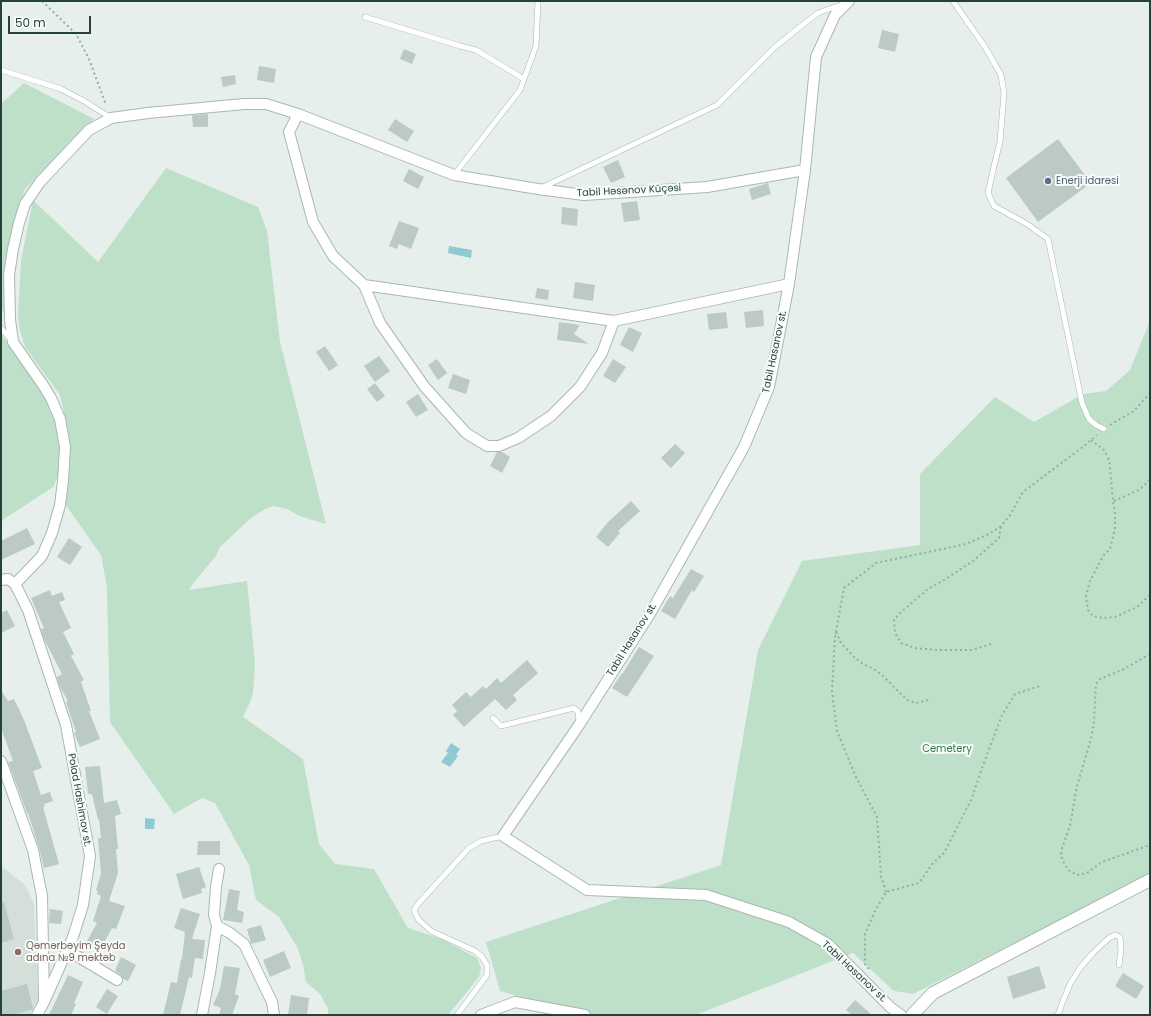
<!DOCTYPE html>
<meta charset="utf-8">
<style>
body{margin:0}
#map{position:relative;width:1151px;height:1016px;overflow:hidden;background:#e6efeb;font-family:Poppins,sans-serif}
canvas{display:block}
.frame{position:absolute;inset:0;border:2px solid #24423a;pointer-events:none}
.scale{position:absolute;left:8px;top:16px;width:83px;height:18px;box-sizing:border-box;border:2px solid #24423a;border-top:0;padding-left:5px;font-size:12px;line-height:14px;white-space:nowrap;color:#24423a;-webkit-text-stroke:3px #f7fbf9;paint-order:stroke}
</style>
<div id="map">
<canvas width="1151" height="1016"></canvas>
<div class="frame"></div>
<div class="scale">50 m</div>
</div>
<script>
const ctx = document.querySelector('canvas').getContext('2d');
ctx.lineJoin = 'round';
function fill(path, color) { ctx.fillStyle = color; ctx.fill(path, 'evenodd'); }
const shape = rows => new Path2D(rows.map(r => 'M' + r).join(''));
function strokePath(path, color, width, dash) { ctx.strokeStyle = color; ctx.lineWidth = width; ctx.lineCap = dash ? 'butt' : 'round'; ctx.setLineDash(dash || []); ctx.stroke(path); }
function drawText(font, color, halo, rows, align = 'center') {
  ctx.font = font + ' Poppins,sans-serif'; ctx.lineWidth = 4; ctx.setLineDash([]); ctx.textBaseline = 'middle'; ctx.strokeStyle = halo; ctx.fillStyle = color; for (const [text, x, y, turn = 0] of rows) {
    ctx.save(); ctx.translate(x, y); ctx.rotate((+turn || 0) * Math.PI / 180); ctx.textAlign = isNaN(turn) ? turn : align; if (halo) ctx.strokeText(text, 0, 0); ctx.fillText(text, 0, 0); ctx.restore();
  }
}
fill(shape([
 [1,866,25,885,34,904,38,1000,29,1015,1,1015]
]), '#d4dfda');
fill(shape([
 [24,83,94,119,25,189,13,224,7,265,8,319,1,308,1,104],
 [166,168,258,207,267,231,280,342,326,524,300,516,287,509,274,506,267,508,251,518,220,547,216,556,195,581,189,590,247,581,255,663,253,693,251,700,243,717,303,759,319,844,335,864,374,869,408,928,442,939,477,958,481,968,479,977,448,1015,328,1015,328,1008,320,994,306,982,303,965,298,949,279,917,256,900,249,865,215,803,202,798,174,814,110,722,107,588,101,555,63,501,70,463,68,430,60,395,25,347,20,331,18,315,21,261,33,200,98,262],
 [1150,321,1150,874,913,994,894,991,853,953,696,1015,583,1015,500,991,486,942,721,865,758,650,802,561,920,545,920,474,995,397,1034,422,1083,394,1106,391,1130,370],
 [1,334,39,384,56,420,59,446,59,474,53,487,1,521]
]), '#bfe0c8');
fill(shape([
 [449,246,472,250,471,258,448,253],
 [451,743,460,749,456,755,458,756,450,767,441,762,448,753,446,751],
 [145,818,155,819,154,829,145,829]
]), '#8ec9d4');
fill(shape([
 [882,30,899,34,895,52,878,48],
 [404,49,416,54,412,64,400,59],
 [259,66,276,69,274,83,257,80],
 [235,75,236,84,223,87,221,77],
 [208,114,208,127,193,127,192,115],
 [395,119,414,131,407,142,388,130],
 [1058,139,1091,183,1038,222,1006,178],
 [618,160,625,177,611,183,603,167],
 [409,169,424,177,418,189,403,181],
 [768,183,771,194,752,200,749,189],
 [637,201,640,220,624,222,621,203],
 [562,207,578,209,577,226,561,224],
 [399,221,419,228,411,249,399,244,397,249,389,246],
 [575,282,595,285,593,301,573,298],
 [537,288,549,290,548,300,535,298],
 [763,310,764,326,746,328,744,312],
 [726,312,728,328,709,330,707,314],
 [559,322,580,325,574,334,589,344,557,340],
 [629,327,642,333,633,352,620,345],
 [325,346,338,365,329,371,316,352],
 [379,356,390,371,375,382,364,366],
 [437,359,447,373,438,380,428,365],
 [613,359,626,367,615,383,603,376],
 [453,374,470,380,466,394,448,388],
 [375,383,385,396,377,402,367,389],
 [418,394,428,410,416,417,406,402],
 [675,444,685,453,671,468,661,458],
 [497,452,502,452,510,457,502,473,490,466],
 [631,501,640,511,618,531,620,533,608,547,596,537,608,522],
 [27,528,35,544,1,560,1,541],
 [69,538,82,547,70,565,57,557],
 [691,569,704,576,694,592,692,590,675,619,661,611,670,596,673,598],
 [50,590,52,596,62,592,65,600,59,602,71,628,63,632,74,654,71,656,84,680,81,682,91,711,89,711,100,739,80,747,74,733,76,732,66,702,68,701,60,687,57,677,62,674,44,639,41,629,44,628,31,598],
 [7,610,15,626,1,633,1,613],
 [639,647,654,656,627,697,612,688,622,673,623,673],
 [527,660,538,673,513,695,517,700,506,710,495,699,464,727,453,715,457,711,452,705,466,692,471,697,483,686,486,689,497,678,501,683],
 [1,690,8,701,14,699,24,720,42,768,33,771,41,795,50,792,53,801,44,804,45,806,43,807,59,864,44,868,39,848,28,813,27,813,8,762,13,761,1,728],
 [100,766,104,803,117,800,121,814,115,816,118,849,116,849,118,873,109,901,125,906,116,929,112,928,100,950,86,943,97,923,93,921,101,896,97,894,98,891,96,890,101,874,98,838,101,838,99,819,98,820,92,794,88,794,85,767],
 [198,841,220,841,220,855,197,855],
 [199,867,206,887,201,889,202,893,183,899,176,874],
 [229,889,240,891,237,910,244,912,242,923,223,920],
 [4,902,14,939,1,943,1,903],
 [181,908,200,914,192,939,205,940,203,959,195,958,192,978,189,977,180,1015,163,1015,171,982,177,983,181,959,182,959,185,932,174,928],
 [50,909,63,911,61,924,49,923],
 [261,925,266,940,251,944,247,929],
 [284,951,291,968,270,977,263,960],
 [121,957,136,965,128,981,123,979,121,975,115,971],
 [224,966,240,968,235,994,239,996,232,1015,219,1015,221,1008,213,1005,220,989],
 [1039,966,1046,988,1013,999,1007,977],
 [1123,973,1144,986,1136,999,1115,986],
 [68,975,83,982,74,1003,76,1004,71,1015,49,1015],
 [27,984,33,1008,33,1009,12,1015,1,1015,1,991],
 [107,989,118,996,107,1014,96,1007],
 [291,995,309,998,307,1015,288,1015],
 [855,1000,872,1015,852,1015,846,1010]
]), '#bbcac4');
const service = shape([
 [953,1,985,47,1001,75,1004,93,1000,142,994,166,988,193,994,206,1027,224,1048,239,1082,403,1089,419,1096,425,1104,429],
 [365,17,460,46,476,50,524,79],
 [1,70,61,89,84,101,111,118],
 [454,175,520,90,536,46,538,1],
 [541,188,717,105,774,48,796,30,818,13,843,4],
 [1,328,11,340],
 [493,718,501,726,574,708,578,712,579,722],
 [457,1015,487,975,487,965,482,957,475,951,431,931,418,919,414,910,418,904,469,848,481,841,503,836],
 [1058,1015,1063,1001,1070,984,1080,968,1093,953,1109,938,1115,935,1120,937,1121,950,1119,965]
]);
const minor = shape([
 [849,1,835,15,816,57,805,170,789,284,769,387,744,447,651,612,579,725,503,836,587,890,706,895,789,922,828,944,890,1007,901,1015],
 [298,114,289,132,313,222,333,256,364,285,614,321,789,284],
 [364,285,380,323,424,386,466,433,487,446,499,446,518,438,551,416,580,387,602,353,614,321],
 [1,580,8,579,15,584],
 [15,584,42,556,52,533,60,505,63,481,65,447,60,419,51,398,43,385,13,342,10,320,9,275,13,249,19,223,25,204,40,182,89,130,111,118,148,113,244,104,266,104,298,114,454,175,538,189,584,195,707,187,805,170],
 [15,584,28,610,66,725,90,856,83,905,73,937,44,1002,37,1015],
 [1,761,33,850,42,896,44,999],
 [217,926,214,915,216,887,219,869],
 [67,950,117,980],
 [202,1015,210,973,217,926,230,933,244,944,272,1002,274,1015],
 [481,1015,515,1002,585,1015]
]);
const tertiary = shape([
 [912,1015,933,993,1150,880]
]);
strokePath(service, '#a8b8b2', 6);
strokePath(minor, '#a8b8b2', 12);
strokePath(tertiary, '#a8b8b2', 14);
strokePath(shape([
 [42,1,76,34,89,59,106,105],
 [1110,425,1134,411,1150,393],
 [1091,440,1104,450,1109,460,1110,467,1113,502,1115,511,1115,528,1113,537,1110,549,1103,556,1090,581,1086,596,1088,610,1093,616,1103,618,1115,617,1137,607,1150,595],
 [1114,501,1139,490,1150,480],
 [836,632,841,643,854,657,863,664,874,669,883,676,907,700,916,703,928,700],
 [991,644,972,650,937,650,915,648,901,643,895,633,894,620,900,613,928,589,944,580,973,561,999,538,1001,526],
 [1150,654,1124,669,1100,679,1096,684,1094,722,1091,739,1077,786,1070,826,1061,851,1062,859,1068,870,1077,875,1087,873,1102,862,1150,845],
 [886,892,881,876,877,817,856,777,837,731,832,691,835,637,844,588,876,563,966,544,989,534,1001,526,1010,515,1023,492,1084,446,1097,435],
 [869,969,865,964,865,934,876,909,886,892,919,883,933,863,944,853,972,798,982,768,1002,715,1015,694,1040,686]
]), '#86b3a5', 2, [2, 3]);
strokePath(service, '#fff', 5);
strokePath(minor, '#fff', 10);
strokePath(tertiary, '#fff', 12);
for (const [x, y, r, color] of [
 [1048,181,4,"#5c6f8a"],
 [18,952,4,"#8d6e63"]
]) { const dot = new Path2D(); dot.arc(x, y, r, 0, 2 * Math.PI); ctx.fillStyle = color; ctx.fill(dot); strokePath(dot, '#f7fbf9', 1.5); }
drawText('10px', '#4e5e75', '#f7fbf9', [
 ["Enerji idarəsi",1056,181]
], 'left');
drawText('10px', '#24423a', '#f7fbf9', [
 ["Tabil Həsənov Küçəsi",629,191,-3],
 ["Tabil Hasanov st.",775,352,-78],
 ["Tabil Hasanov st.",632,640,-58],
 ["Polad Hashimov st.",79,800,80],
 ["Tabil Hasanov st.",854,972,43]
]);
drawText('10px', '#2d7a4b', '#f7fbf9', [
 ["Cemetery",947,749]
]);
drawText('10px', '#785e54', '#f7fbf9', [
 ["Qəmərbəyim Şeyda",26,946],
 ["adına №9 məktəb",26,958]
], 'left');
</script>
